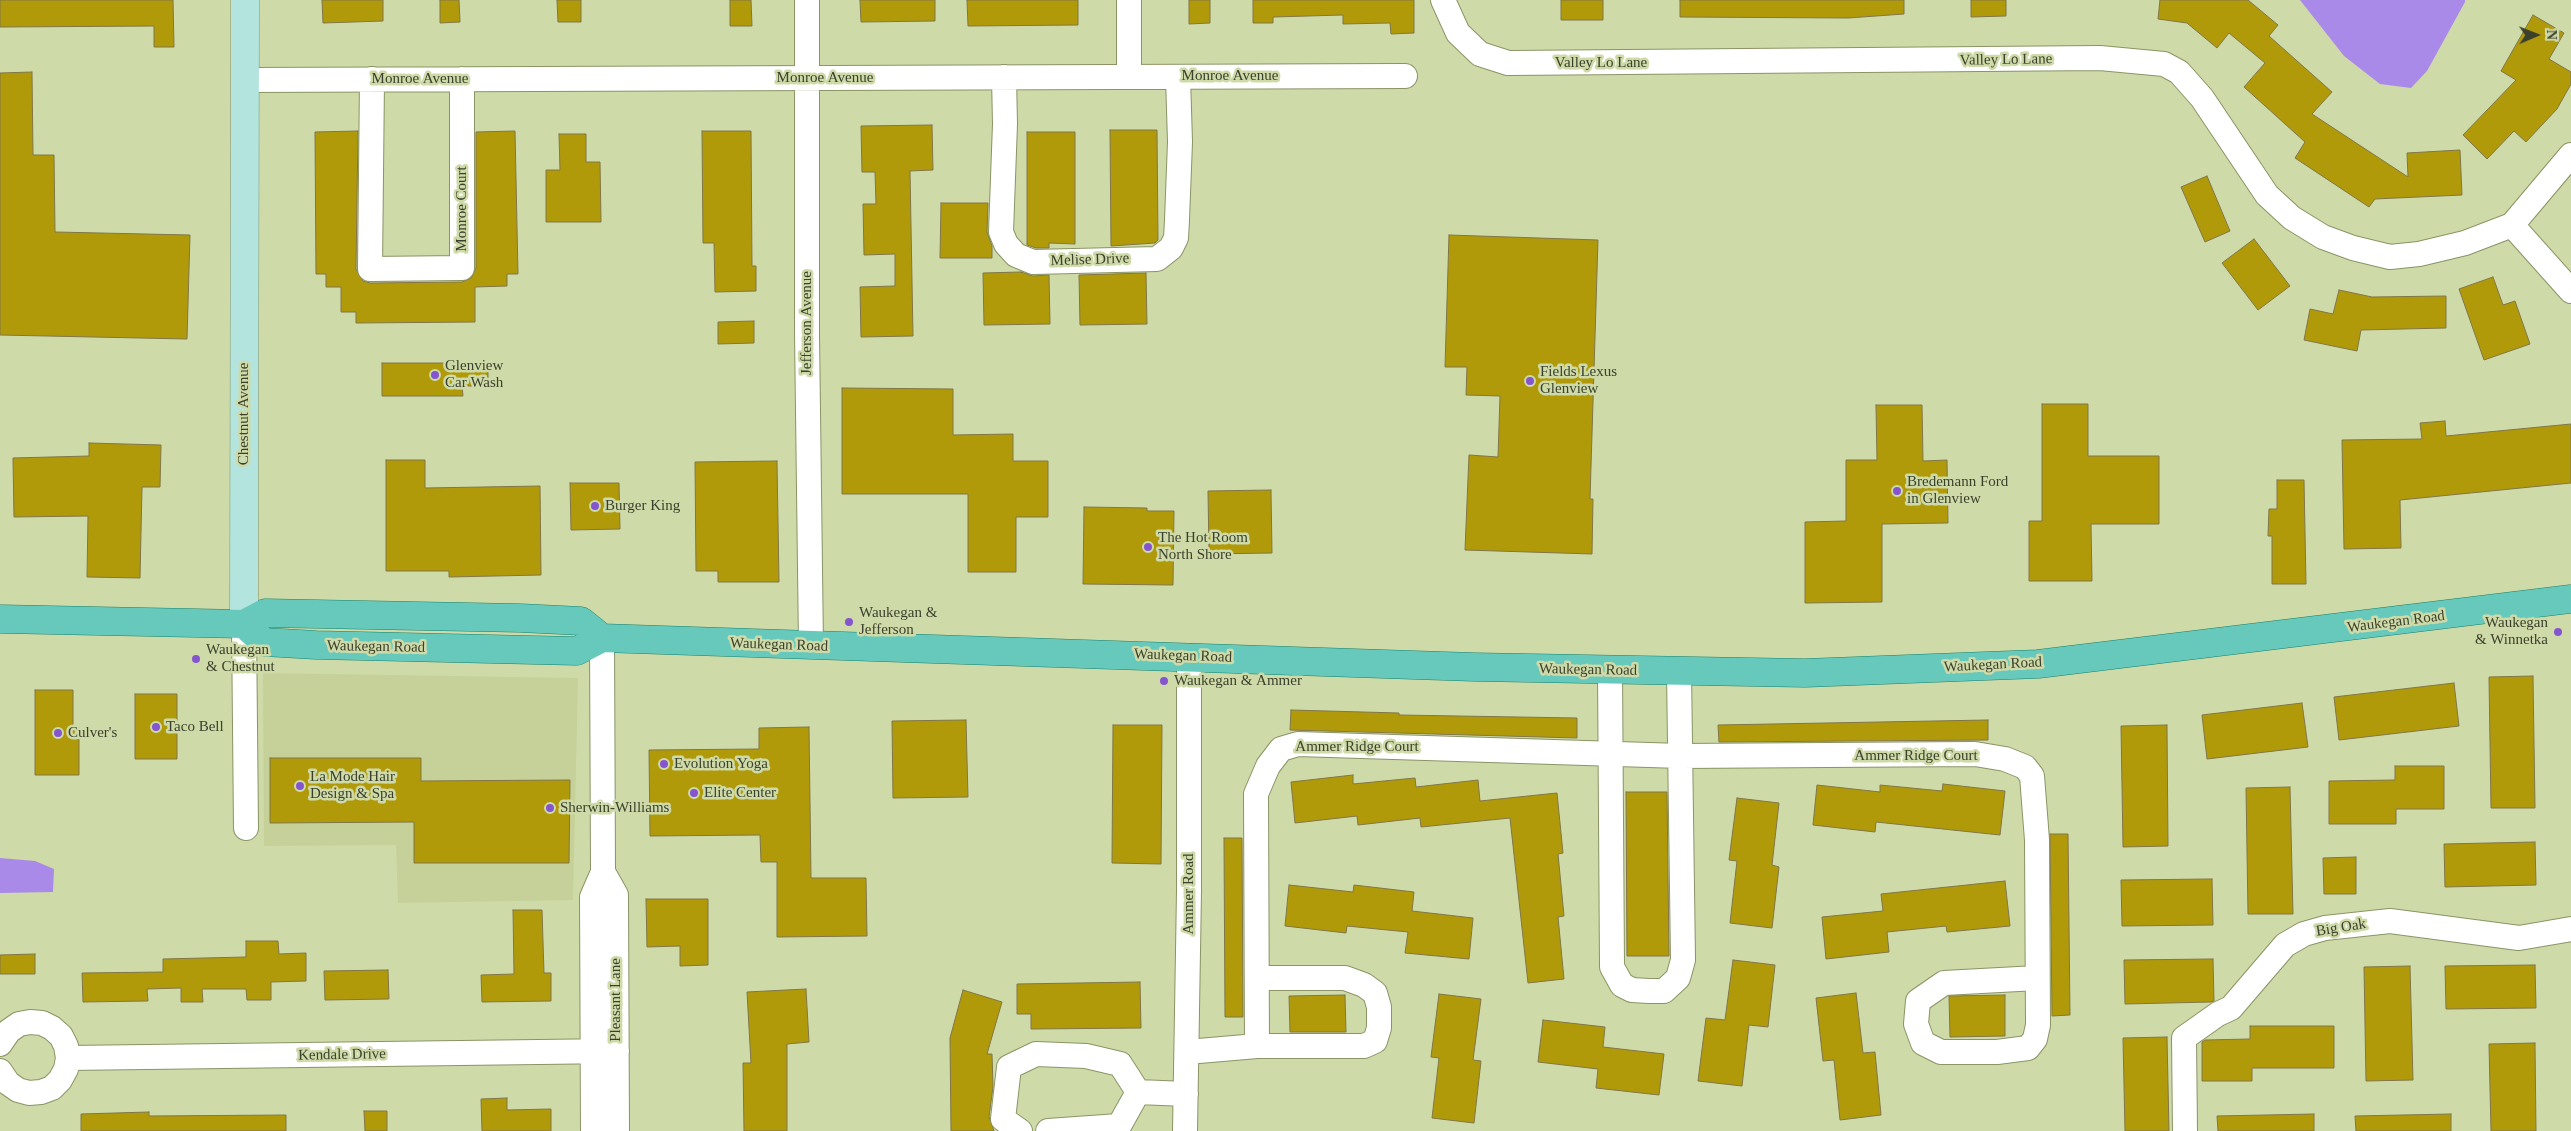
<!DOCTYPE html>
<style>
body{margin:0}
#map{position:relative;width:2571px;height:1131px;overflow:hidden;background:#cfdaa9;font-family:"Times New Roman",serif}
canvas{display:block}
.north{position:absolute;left:2511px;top:10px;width:50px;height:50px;-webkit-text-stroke:4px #cfdaa9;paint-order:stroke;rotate:89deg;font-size:14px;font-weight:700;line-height:20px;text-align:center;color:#3b402c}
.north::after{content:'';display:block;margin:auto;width:18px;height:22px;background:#3b402c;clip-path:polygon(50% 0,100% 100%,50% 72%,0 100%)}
</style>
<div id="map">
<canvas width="2571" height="1131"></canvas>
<div class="north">N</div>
</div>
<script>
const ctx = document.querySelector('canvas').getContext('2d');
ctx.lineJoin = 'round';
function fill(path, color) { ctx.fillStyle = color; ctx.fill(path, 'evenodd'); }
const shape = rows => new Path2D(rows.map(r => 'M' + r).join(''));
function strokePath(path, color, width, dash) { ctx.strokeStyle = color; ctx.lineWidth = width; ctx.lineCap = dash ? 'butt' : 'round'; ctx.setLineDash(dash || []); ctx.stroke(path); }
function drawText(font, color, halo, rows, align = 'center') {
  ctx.font = font + ' "Times New Roman",serif'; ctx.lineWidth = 5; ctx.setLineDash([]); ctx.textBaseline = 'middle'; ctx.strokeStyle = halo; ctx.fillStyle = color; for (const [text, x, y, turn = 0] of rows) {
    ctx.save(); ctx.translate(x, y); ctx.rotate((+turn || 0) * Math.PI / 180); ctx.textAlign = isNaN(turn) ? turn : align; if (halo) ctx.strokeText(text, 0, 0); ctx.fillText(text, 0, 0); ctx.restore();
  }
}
fill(shape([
 [263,673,578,678,573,900,398,903,396,845,264,846]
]), '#c5d199');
fill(shape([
 [2300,0,2465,0,2465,2,2427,71,2411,88,2380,84,2344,56],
 [0,858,35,861,54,869,53,892,0,893]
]), '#aa8ae9');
const building = shape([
 [0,0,173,0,174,47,154,47,154,26,0,27,0,0],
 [322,0,383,0,383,21,323,23,322,0],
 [440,0,459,0,460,22,440,23,440,0],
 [557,0,581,0,581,22,558,22,557,0],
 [730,0,751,0,752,26,730,26,730,0],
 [860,0,935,0,935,21,861,22,860,0],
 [967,0,1078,0,1078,25,968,26,967,0],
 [1189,0,1210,0,1210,23,1189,24,1189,0],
 [1253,0,1414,0,1414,33,1391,34,1390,23,1343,24,1343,15,1273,17,1273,23,1253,23,1253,0],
 [1561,0,1603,0,1603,20,1561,20,1561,0],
 [1680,0,1904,0,1904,14,1848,18,1680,17,1680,0],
 [1971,0,2006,0,2006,16,1971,17,1971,0],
 [2160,0,2248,0,2278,25,2269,36,2332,92,2312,114,2408,177,2407,153,2460,150,2462,195,2375,199,2369,207,2295,158,2305,142,2244,87,2265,63,2229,33,2217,48,2187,23,2158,19,2160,0],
 [2533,15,2564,33,2549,59,2571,72,2571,84,2557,109,2526,142,2514,131,2487,159,2463,135,2516,80,2501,71,2533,15],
 [32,72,33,155,54,155,55,232,190,235,187,339,0,335,0,73,32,72],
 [932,125,933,170,910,171,913,336,861,337,860,287,895,286,895,254,864,255,863,204,876,204,875,172,862,172,861,126,932,125],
 [1110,130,1157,130,1158,240,1155,243,1111,246,1110,130],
 [358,131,356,269,363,281,370,283,462,282,471,278,476,268,476,132,515,131,518,274,507,274,507,286,475,287,475,322,356,323,356,312,341,312,341,287,326,287,326,274,316,274,315,132,358,131],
 [702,131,751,131,752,266,756,266,756,291,715,292,714,243,703,243,702,131],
 [1027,132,1075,132,1075,244,1049,243,1049,248,1036,248,1027,245,1027,132],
 [559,134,586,134,586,162,600,162,601,222,546,222,546,170,560,170,559,134],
 [2207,176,2230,231,2205,242,2181,187,2207,176],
 [941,203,988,203,987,232,992,246,992,258,940,258,941,203],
 [1449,235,1598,240,1590,499,1593,499,1592,554,1465,550,1469,455,1498,457,1500,396,1466,395,1467,367,1445,367,1449,235],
 [2254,239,2290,286,2258,310,2222,263,2254,239],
 [1021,272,1033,276,1049,275,1050,324,984,325,983,273,1021,272],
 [1146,273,1147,324,1080,325,1079,275,1146,273],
 [2493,277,2503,305,2515,301,2530,344,2484,360,2459,289,2493,277],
 [2339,290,2372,297,2446,296,2446,328,2361,330,2357,351,2304,340,2310,309,2333,314,2339,290],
 [754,321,754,343,718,344,718,322,754,321],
 [382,363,488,363,488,386,462,386,463,396,382,396,382,363],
 [842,388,953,389,953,435,1013,434,1013,461,1048,461,1048,517,1016,517,1016,572,968,572,968,494,842,494,842,388],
 [2042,404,2088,404,2088,456,2159,456,2159,524,2091,524,2092,581,2029,581,2029,521,2042,521,2042,404],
 [1876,405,1922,405,1923,461,1947,460,1948,523,1882,524,1882,602,1805,603,1805,522,1846,521,1846,460,1877,460,1876,405],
 [2445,421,2446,436,2571,424,2571,483,2400,500,2401,548,2344,549,2342,440,2422,439,2420,423,2445,421],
 [89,443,161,445,160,487,142,487,140,578,87,577,88,516,14,517,13,458,89,456,89,443],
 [386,460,425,460,425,488,540,486,541,575,449,577,449,571,386,571,386,460],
 [777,461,779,582,718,582,718,571,696,571,695,462,777,461],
 [2277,480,2304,480,2306,584,2272,584,2272,536,2268,536,2269,509,2277,509,2277,480],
 [570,483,619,483,620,529,571,530,570,483],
 [1271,490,1272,553,1209,554,1208,491,1271,490],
 [1084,507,1147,508,1147,511,1174,511,1173,585,1083,584,1084,507],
 [2533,676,2535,808,2491,808,2489,677,2533,676],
 [2454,683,2459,726,2339,740,2334,697,2454,683],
 [35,690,73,690,73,727,79,727,79,775,35,775,35,690],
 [135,694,177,694,177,759,135,759,135,694],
 [2302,703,2308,747,2207,759,2202,715,2302,703],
 [1291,710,1399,713,1399,715,1577,718,1577,738,1290,730,1291,710],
 [966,720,968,797,893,798,892,721,966,720],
 [1988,720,1988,740,1719,742,1718,725,1988,720],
 [1113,725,1162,725,1161,864,1112,863,1113,725],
 [2167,725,2168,846,2123,847,2121,726,2167,725],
 [809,727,811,878,866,878,867,936,777,937,777,862,761,862,760,835,650,836,649,750,759,749,759,728,809,727],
 [270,758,421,758,421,781,570,780,569,863,414,863,414,822,270,823,270,758],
 [2395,766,2444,766,2444,809,2396,809,2396,824,2329,824,2329,781,2395,780,2395,766],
 [1353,775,1353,784,1415,778,1416,787,1478,780,1480,801,1557,793,1563,853,1558,854,1564,916,1558,917,1564,979,1528,983,1510,818,1421,827,1420,818,1358,825,1357,816,1295,823,1291,782,1353,775],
 [1943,784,2005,791,2000,835,1876,822,1875,832,1813,825,1817,785,1880,792,1880,785,1942,791,1943,784],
 [2290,787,2293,914,2248,914,2246,788,2290,787],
 [1626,792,1667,792,1669,956,1627,956,1626,792],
 [1737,798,1779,803,1772,865,1779,867,1772,928,1730,923,1737,861,1729,860,1737,798],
 [2050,834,2068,834,2070,1015,2052,1016,2050,834],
 [1224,838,1242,838,1243,1017,1225,1017,1224,838],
 [2535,842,2536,885,2445,887,2444,844,2535,842],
 [2356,857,2356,894,2324,894,2323,858,2356,857],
 [2212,879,2213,925,2122,926,2121,880,2212,879],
 [2005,881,2010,926,1947,932,1946,926,1887,932,1889,952,1826,959,1822,917,1883,911,1881,894,2005,881],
 [1289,885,1353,892,1354,885,1414,892,1412,911,1473,918,1469,959,1405,953,1408,932,1347,926,1346,933,1285,926,1289,885],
 [646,899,708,899,708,965,680,966,680,946,647,947,646,899],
 [513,910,542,910,544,973,551,973,551,1001,482,1002,481,975,514,974,513,910],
 [246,941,278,941,279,954,306,953,306,981,271,982,271,1000,247,1000,246,989,202,989,203,1002,181,1002,181,988,147,989,148,1001,83,1002,82,973,163,972,163,959,246,957,246,941],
 [35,954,35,974,0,974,0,955,35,954],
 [2213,959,2214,1001,2211,1002,2125,1004,2124,960,2213,959],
 [1733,960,1775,965,1768,1027,1749,1025,1742,1086,1698,1081,1706,1018,1725,1020,1733,960],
 [2535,965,2536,1008,2446,1009,2445,966,2535,965],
 [2410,966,2413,1080,2366,1081,2364,967,2410,966],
 [388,970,389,999,325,1000,324,971,388,970],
 [1140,982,1141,1028,1031,1029,1031,1014,1017,1014,1017,984,1140,982],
 [806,989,809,1042,787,1044,787,1131,744,1131,743,1063,751,1063,747,992,806,989],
 [963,990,1002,1002,987,1054,992,1054,993,1087,989,1117,994,1131,951,1131,950,1038,963,990],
 [1856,993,1863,1053,1875,1052,1881,1115,1840,1120,1834,1060,1823,1061,1816,998,1856,993],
 [1439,994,1481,999,1473,1060,1481,1061,1474,1123,1432,1118,1439,1058,1431,1057,1439,994],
 [1345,995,1346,1032,1290,1032,1289,996,1345,995],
 [2005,995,2005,1036,1950,1037,1949,996,2005,995],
 [1543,1020,1605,1027,1603,1047,1664,1054,1659,1095,1596,1088,1598,1069,1538,1062,1543,1020],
 [2250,1026,2334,1026,2334,1068,2252,1068,2252,1081,2202,1081,2202,1042,2205,1040,2250,1039,2250,1026],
 [2167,1037,2169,1131,2125,1131,2123,1038,2167,1037],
 [2535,1043,2536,1131,2491,1131,2489,1044,2535,1043],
 [507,1098,507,1110,551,1109,551,1131,482,1131,481,1099,507,1098],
 [364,1111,387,1111,387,1131,365,1131,364,1111],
 [149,1112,149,1116,286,1115,286,1131,81,1131,81,1114,149,1112],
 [2314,1114,2314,1131,2218,1131,2217,1116,2314,1114],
 [2451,1114,2451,1131,2356,1131,2355,1116,2451,1114]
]);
fill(building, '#b19a0a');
strokePath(building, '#807647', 1);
const street = shape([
 [807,0,807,333,811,646],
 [1443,0,1458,33,1480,54,1508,63,2100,58,2164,64,2179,72,2202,98,2267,195,2292,218,2323,237,2353,248,2390,257,2419,254,2465,243,2512,225],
 [1004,77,1005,124,1001,232,1006,244,1016,255,1033,262,1157,259,1171,248,1176,238,1177,220,1180,142,1178,77],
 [1129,77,1129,0],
 [372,79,370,269,462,268,462,79],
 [244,80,1405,76],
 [2571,155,2512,225,2571,291],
 [244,624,246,828],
 [1610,670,1612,967,1622,985,1632,990,1649,991,1664,991,1678,978,1683,960,1679,671],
 [603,872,616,895,617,1131],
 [0,1044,9,1031,19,1024,30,1022,42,1023,52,1028,61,1036,66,1046,68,1058,66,1069,60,1080,52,1088,41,1092,29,1093,18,1090,8,1083,0,1071],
 [1257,1046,1364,1046,1375,1041,1379,1028,1379,1007,1375,993,1364,985,1345,978,1259,978],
 [1187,1052,1257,1046,1256,794,1268,766,1281,749,1298,744,1681,756,1975,754,2005,759,2025,767,2032,776,2037,840,2038,1025,2035,1039,2028,1048,1997,1052,1941,1052,1923,1043,1916,1024,1918,1001,1944,983,2037,978],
 [68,1058,617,1051],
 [1138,1092,1186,1094],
 [593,1131,592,897,603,872,602,638],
 [1020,1131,1003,1119,1009,1067,1036,1054,1086,1056,1120,1064,1138,1092],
 [1048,1131,1119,1126,1138,1092],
 [1185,1131,1189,891,1189,656],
 [2185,1131,2184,1038,2218,1014,2231,1008,2285,945,2304,934,2325,928,2390,921,2519,938,2571,929]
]);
const secondary = shape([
 [244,624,245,0]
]);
const primary = shape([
 [0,619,244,624,265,613,520,618,581,621,602,638],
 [244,624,264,642,316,645,577,651,602,638,1474,667,1805,673,2038,664,2571,599]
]);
strokePath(street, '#8a9465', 26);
strokePath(secondary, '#8a9465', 29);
strokePath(primary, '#16826c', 29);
strokePath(street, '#fff', 24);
strokePath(secondary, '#b3e4dd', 28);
strokePath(primary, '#67c9bc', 28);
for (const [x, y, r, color] of [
 [435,375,5,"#8455ce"],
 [1530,381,5,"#8455ce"],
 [1897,491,5,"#8455ce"],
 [595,506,5,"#8455ce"],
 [1148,547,5,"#8455ce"],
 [849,622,5,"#8455ce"],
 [2558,632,5,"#8455ce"],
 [196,659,5,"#8455ce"],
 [1164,681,5,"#8455ce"],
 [156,727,5,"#8455ce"],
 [58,733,5,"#8455ce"],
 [664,764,5,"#8455ce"],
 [300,786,5,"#8455ce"],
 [694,793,5,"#8455ce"],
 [550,808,5,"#8455ce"]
]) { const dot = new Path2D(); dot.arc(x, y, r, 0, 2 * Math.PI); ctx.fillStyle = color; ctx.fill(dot); strokePath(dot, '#cfdaa9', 2); }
drawText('15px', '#3b402c', '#cfdaa9', [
 ["Valley Lo Lane",2006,60,-1],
 ["Valley Lo Lane",1601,63],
 ["Monroe Avenue",1230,76],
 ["Monroe Avenue",825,78],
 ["Monroe Avenue",420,79],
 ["Monroe Court",462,209,-90],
 ["Melise Drive",1090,260,-2],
 ["Jefferson Avenue",807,323,-90],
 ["Chestnut Avenue",244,414,-90],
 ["Waukegan Road",2396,622,-7],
 ["Waukegan Road",779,645,2],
 ["Waukegan Road",376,647,1],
 ["Waukegan Road",1183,656,2],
 ["Waukegan Road",1993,665,-3],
 ["Waukegan Road",1588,670,1],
 ["Ammer Ridge Court",1357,747],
 ["Ammer Ridge Court",1916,756],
 ["Ammer Road",1189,894,-90],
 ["Big Oak",2341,928,-9],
 ["Pleasant Lane",616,1000,-90],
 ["Kendale Drive",342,1055,-1]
]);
drawText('15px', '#3b402c', '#cfdaa9', [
 ["Glenview",445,366],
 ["Car Wash",445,383],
 ["Fields Lexus",1540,372],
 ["Glenview",1540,389],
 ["Bredemann Ford",1907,482],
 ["in Glenview",1907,499],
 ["Burger King",605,506],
 ["The Hot Room",1158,538],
 ["North Shore",1158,555],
 ["Waukegan &",859,613],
 ["Jefferson",859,630],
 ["Waukegan",2548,623,"right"],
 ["& Winnetka",2548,640,"right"],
 ["Waukegan",206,650],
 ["& Chestnut",206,667],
 ["Waukegan & Ammer",1174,681],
 ["Taco Bell",166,727],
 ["Culver's",68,733],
 ["Evolution Yoga",674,764],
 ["La Mode Hair",310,777],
 ["Design & Spa",310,794],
 ["Elite Center",704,793],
 ["Sherwin-Williams",560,808]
], 'left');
</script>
